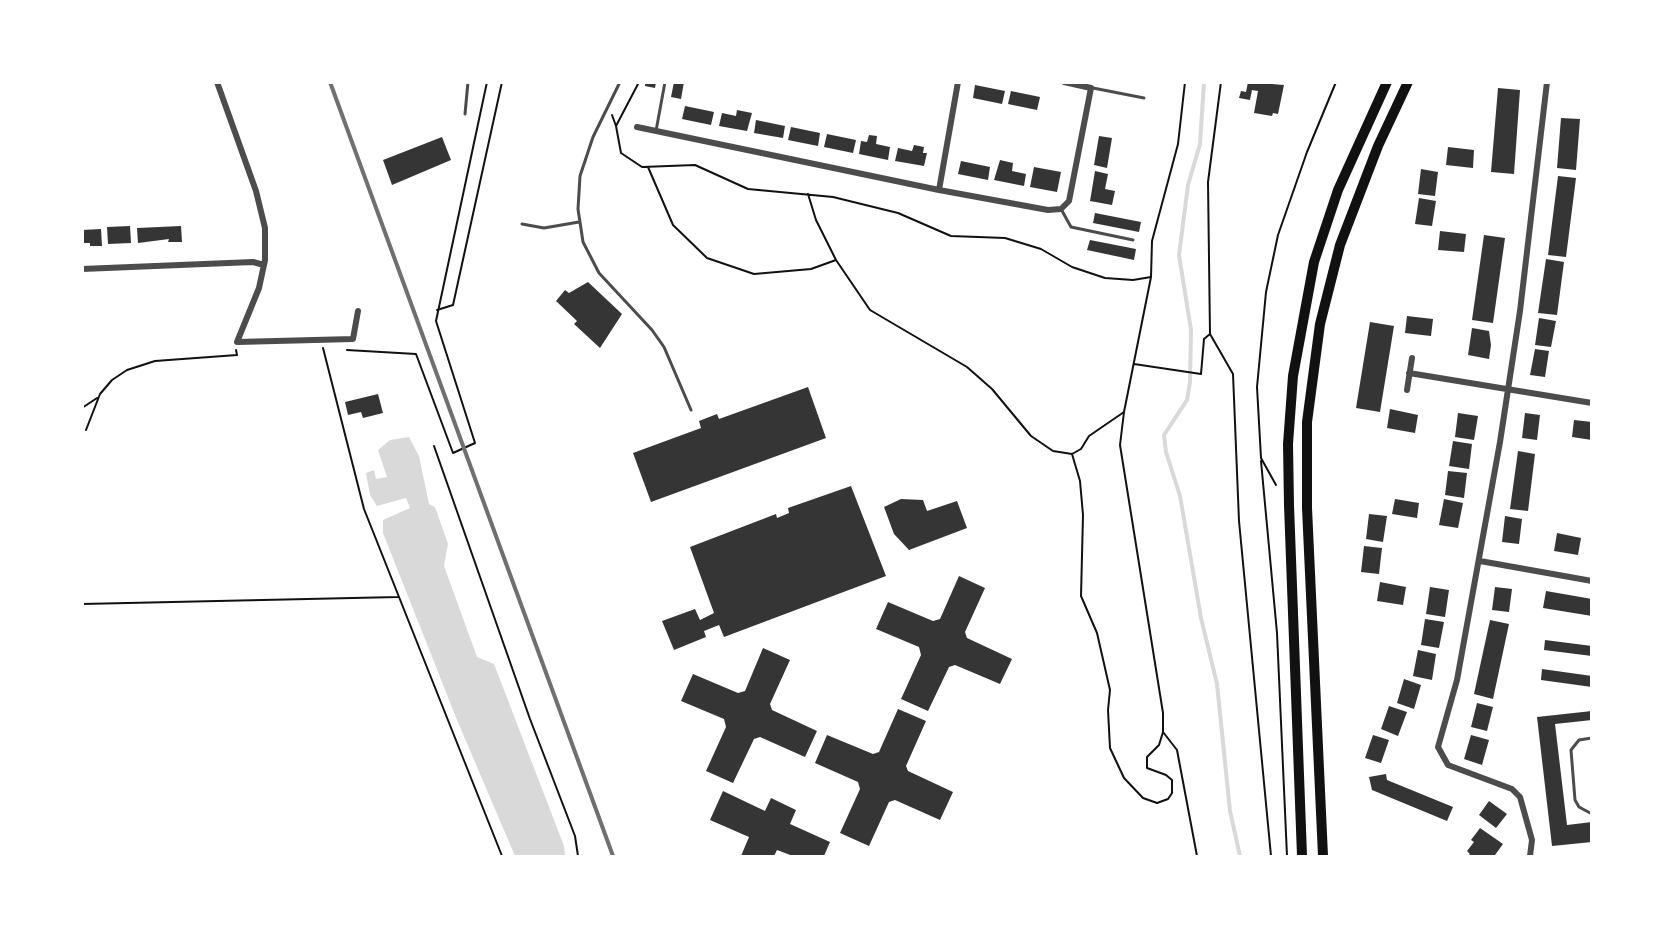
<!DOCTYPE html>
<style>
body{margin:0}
#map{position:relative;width:1674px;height:939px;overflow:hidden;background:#fff;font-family:"Open Sans",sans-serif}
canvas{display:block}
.frame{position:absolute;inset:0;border:84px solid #fff;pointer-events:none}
</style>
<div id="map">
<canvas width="1674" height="939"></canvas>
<div class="frame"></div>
</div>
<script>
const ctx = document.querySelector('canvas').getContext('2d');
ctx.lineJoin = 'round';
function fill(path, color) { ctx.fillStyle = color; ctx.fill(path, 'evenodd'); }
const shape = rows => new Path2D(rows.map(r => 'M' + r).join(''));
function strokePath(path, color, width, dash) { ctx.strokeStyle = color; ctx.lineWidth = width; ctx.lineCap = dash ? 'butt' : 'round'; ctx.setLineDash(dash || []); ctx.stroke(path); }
fill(shape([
 [409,437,419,456,429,504,435,507,448,544,444,566,477,657,494,664,564,846,565,856,515,856,457,720,383,533,383,520,410,508,406,498,377,506,370,495,366,473,374,470,376,479,387,477,378,450,390,440]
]), '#d9d9d9');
strokePath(shape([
 [1204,82,1200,144,1188,185,1179,255,1191,330,1190,382,1187,400,1164,435,1166,452,1180,496,1201,618,1217,684,1230,811,1240,856]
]), '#d9d9d9', 4);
fill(shape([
 [645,82,656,82,655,88,645,86],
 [674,82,684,82,681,99,671,97],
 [1248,82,1284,85,1278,114,1273,113,1272,116,1254,113,1258,91,1252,90,1250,100,1239,98,1241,91,1246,92],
 [975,85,1005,91,1002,104,973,98],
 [1498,88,1520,90,1514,174,1491,172],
 [1011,91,1040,97,1037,110,1008,104],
 [685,106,714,112,711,125,682,119],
 [737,110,752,113,747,131,719,126,722,113,736,116],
 [1561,118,1580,119,1576,170,1557,168],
 [756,120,785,126,783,138,754,133],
 [791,127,820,133,818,146,788,140],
 [827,134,856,140,853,153,824,147],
 [869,135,877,136,876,144,890,147,888,160,859,154,861,141,867,142],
 [1099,136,1112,138,1107,168,1094,165],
 [442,137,451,160,392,185,383,160],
 [914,145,924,147,923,153,927,153,924,166,895,161,898,148,912,151],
 [1448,147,1474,150,1473,168,1446,165],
 [1000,160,1013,163,1012,171,1026,174,1024,186,994,180],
 [961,161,990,167,988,180,958,174],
 [1034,167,1061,172,1057,192,1030,187],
 [1421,169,1438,172,1435,196,1418,194],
 [1095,171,1108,174,1105,189,1115,191,1112,205,1090,201],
 [1558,176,1576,178,1566,257,1548,255],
 [1419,198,1436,201,1432,226,1415,224],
 [1095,213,1141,222,1139,232,1093,223],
 [130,226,131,243,108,244,107,227],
 [181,226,182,242,168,242,169,239,138,243,137,228],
 [101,229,102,246,90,246,90,243,82,243,82,230],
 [1440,231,1466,234,1464,252,1438,250],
 [1484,235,1505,238,1493,323,1472,320],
 [1090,240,1136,249,1134,260,1087,250],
 [1546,259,1564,262,1557,315,1538,313],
 [588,282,622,314,600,348,574,324,577,321,556,301,565,290,569,293],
 [1407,316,1433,319,1431,336,1405,333],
 [1539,318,1556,321,1551,347,1535,345],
 [1370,322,1394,326,1380,412,1356,408],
 [1472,328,1489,331,1491,345,1489,359,1468,355],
 [1535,349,1549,351,1545,377,1530,375],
 [808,387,826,438,651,502,633,453,701,428,699,421,717,414,719,419],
 [378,394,383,413,363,418,361,412,348,415,345,402],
 [1390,409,1418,415,1415,433,1387,428],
 [1458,413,1478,416,1474,440,1455,437],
 [1525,413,1540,415,1537,440,1522,438],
 [1574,420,1592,422,1592,440,1572,437],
 [1453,441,1472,444,1469,469,1449,466],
 [1518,451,1535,454,1528,511,1510,509],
 [1448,471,1467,473,1464,498,1445,495],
 [851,486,886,576,724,637,719,625,704,631,706,637,674,650,662,621,695,609,700,620,714,613,690,547,776,514,777,518,789,513,788,508],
 [901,499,923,500,927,511,957,501,967,528,909,550,894,534,884,507],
 [1395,499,1419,503,1417,518,1392,514],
 [1444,499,1463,503,1458,528,1439,525],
 [1369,514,1387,516,1383,542,1366,539],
 [1505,516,1522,519,1519,544,1502,542],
 [1557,533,1581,538,1578,555,1554,551],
 [1364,546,1382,548,1379,574,1361,572],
 [959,576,985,588,965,632,967,638,1012,659,1000,684,955,665,949,667,928,711,901,699,921,655,919,647,876,629,888,602,933,621,940,619],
 [1380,582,1406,587,1403,605,1377,601],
 [1430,587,1449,590,1445,617,1426,614],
 [1495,587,1512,589,1509,612,1492,610],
 [1546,591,1592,599,1592,616,1543,608],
 [1425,619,1444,622,1439,648,1421,645],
 [1490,620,1509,624,1493,699,1474,694],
 [1545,640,1592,646,1592,656,1544,650],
 [763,648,790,660,770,704,772,710,817,731,805,757,760,737,754,739,733,783,706,771,726,727,724,719,681,701,693,674,738,693,745,691],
 [1418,650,1436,654,1432,680,1413,676],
 [1542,669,1592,676,1592,687,1541,680],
 [1404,679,1421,685,1414,709,1397,703],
 [1477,703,1493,707,1487,731,1471,727],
 [1389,706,1407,712,1398,736,1381,729],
 [898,709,926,721,906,766,908,771,953,792,940,820,895,800,889,802,869,846,840,833,860,789,858,782,815,763,827,735,873,754,879,752],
 [1592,711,1592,720,1555,724,1567,825,1592,822,1592,842,1552,846,1537,717],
 [1373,735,1389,740,1381,763,1365,758],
 [1471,735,1489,740,1482,765,1464,759],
 [1386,774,1387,780,1453,807,1447,821,1372,790,1369,777],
 [723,791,765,811,771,798,796,810,790,824,830,842,824,856,793,856,777,850,774,856,741,856,749,837,710,820],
 [1489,801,1507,814,1496,828,1479,815],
 [1480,828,1503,844,1495,855,1497,856,1468,856,1470,854,1467,851,1474,842,1471,840]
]), '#353535');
strokePath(shape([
 [1221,82,1208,182,1210,334,1233,374,1239,521,1271,856],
 [638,84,616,126,621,153,642,167,695,165,748,189,833,197,898,213,951,236,1005,238,1041,249,1072,267,1105,278,1133,280,1151,277],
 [612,115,616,126],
 [648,167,673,225,707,258,754,274,811,269,836,260],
 [808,194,816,220,836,260,870,310,967,367,992,389,1031,436,1053,451,1072,454,1081,449,1089,436,1124,412,1151,277,1152,241,1178,144,1185,82],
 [437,310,453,305,502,82],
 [323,348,364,509,502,856],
 [347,350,416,354,453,453,475,443,436,321,487,82],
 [1134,364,1201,374,1204,339,1210,334],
 [82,408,97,398],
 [86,430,100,394,112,380,127,370,155,361,237,355,236,350],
 [434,446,530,719,575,836,578,856],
 [1072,454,1080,481,1083,515,1081,596,1097,633,1110,690,1108,710,1110,748,1124,778,1143,798,1157,803,1168,799,1172,793,1172,780,1166,775,1147,768,1147,757,1159,745,1163,732,1163,713,1120,445,1124,412],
 [1261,461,1277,633,1287,856],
 [1276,485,1261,458,1257,387,1266,292,1278,235,1307,152,1336,82],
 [82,604,398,597],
 [1163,732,1177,750,1197,856]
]), '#111', 2);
strokePath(shape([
 [620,82,593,137,580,176,578,209,583,242,599,273,652,330,664,347,691,410],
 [1093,88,1144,98],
 [465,114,468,82],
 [656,131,665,82],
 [1061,209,1071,227,1133,240],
 [522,224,544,228,579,222],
 [1592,738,1579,740,1571,750,1575,800,1579,807,1592,814]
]), '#4c4c4c', 3);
strokePath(shape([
 [217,82,256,191,265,228,265,260,259,288,237,342,353,339,358,311],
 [637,127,939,190,1048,210,1061,209,1069,201,1091,88,1064,82],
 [939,190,958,82],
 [82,269,253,262,264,265],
 [1409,373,1592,403],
 [1407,390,1412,358],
 [1480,561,1592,581],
 [1530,856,1532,840,1520,797,1512,789,1448,765,1438,747,1457,680,1500,442,1520,311,1547,82]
]), '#4c4c4c', 6);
strokePath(shape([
 [1302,856,1289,505,1288,444,1293,376,1314,262,1338,190,1387,82],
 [1323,856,1307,508,1307,422,1320,324,1340,245,1378,146,1408,82]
]), '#111', 10);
strokePath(shape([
 [330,82,613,856]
]), '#707070', 4);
</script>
